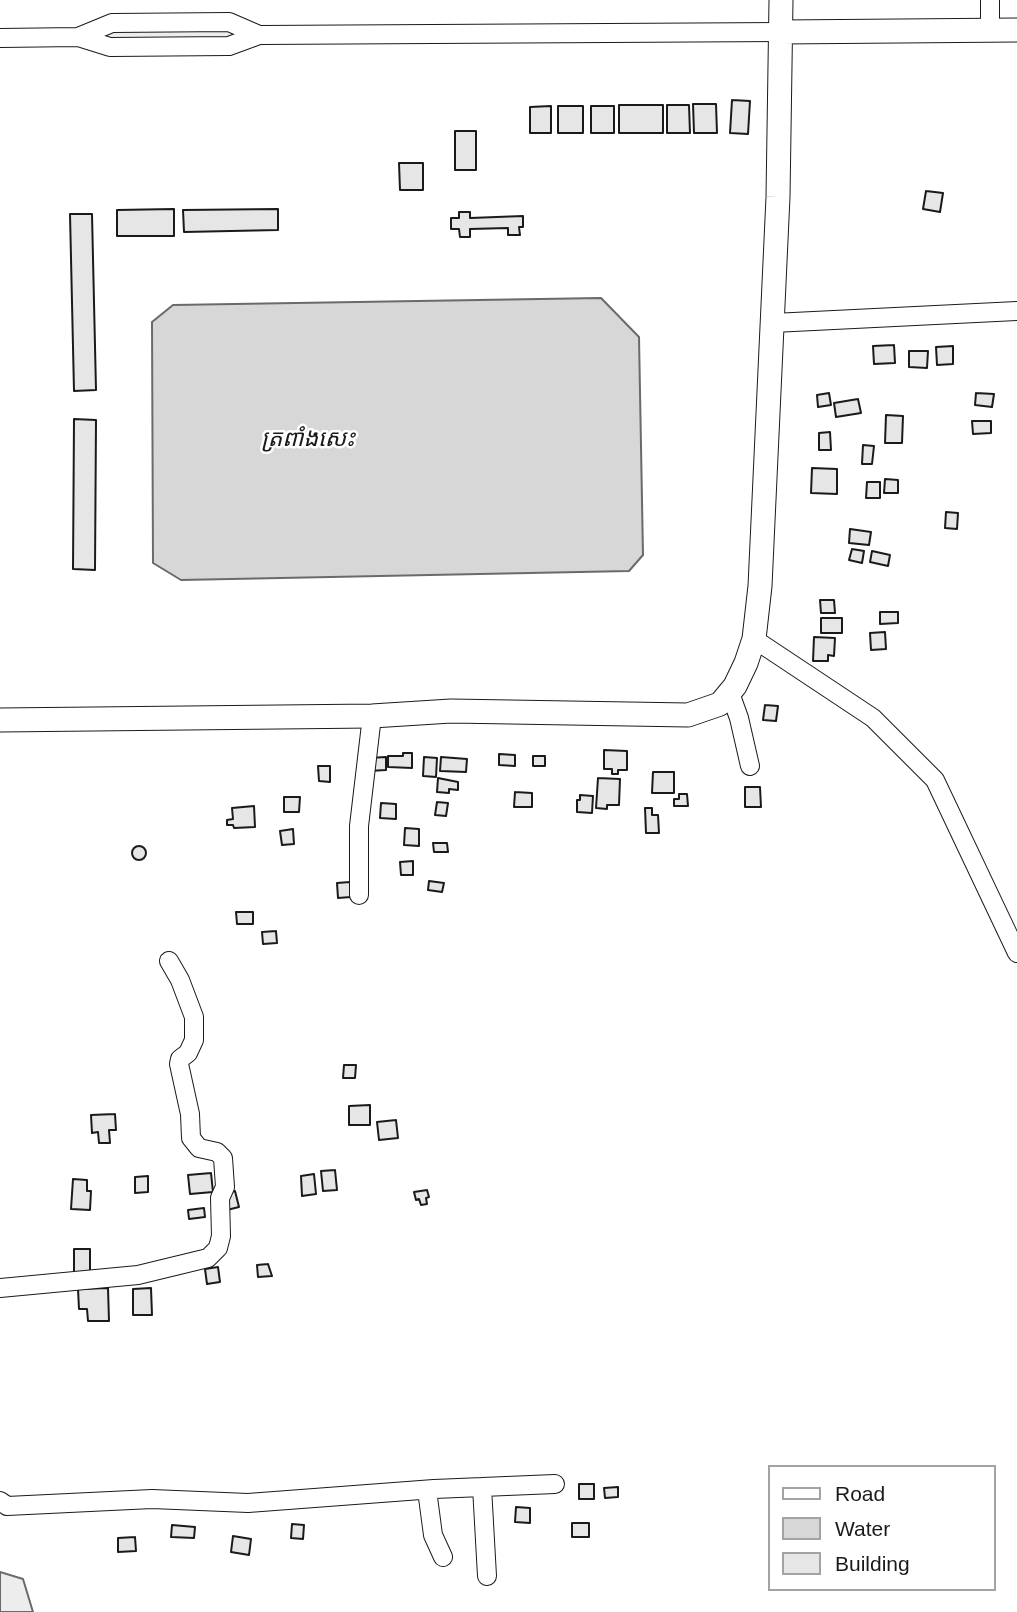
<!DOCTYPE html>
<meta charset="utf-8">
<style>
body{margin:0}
#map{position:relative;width:1017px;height:1612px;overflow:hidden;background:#fff;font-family:Helvetica,sans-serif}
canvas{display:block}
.legend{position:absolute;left:768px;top:1465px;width:228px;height:126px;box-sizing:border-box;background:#fff;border:2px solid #a3a3a3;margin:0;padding:9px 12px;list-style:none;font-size:21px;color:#1a1a1a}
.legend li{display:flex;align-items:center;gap:14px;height:35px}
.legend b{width:35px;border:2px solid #a3a3a3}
</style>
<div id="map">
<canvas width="1017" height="1612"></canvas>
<ul class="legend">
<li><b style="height:9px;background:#fff"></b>Road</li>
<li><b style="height:19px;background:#d7d7d7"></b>Water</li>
<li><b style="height:19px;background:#e6e6e6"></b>Building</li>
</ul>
</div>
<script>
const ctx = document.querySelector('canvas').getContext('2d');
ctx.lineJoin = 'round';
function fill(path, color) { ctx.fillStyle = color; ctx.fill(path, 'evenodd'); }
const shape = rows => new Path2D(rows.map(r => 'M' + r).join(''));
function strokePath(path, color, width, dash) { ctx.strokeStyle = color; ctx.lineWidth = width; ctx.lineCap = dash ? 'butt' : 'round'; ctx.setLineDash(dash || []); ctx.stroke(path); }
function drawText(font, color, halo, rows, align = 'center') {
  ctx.font = font + ' Helvetica,"Noto Sans Khmer",sans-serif'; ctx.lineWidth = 5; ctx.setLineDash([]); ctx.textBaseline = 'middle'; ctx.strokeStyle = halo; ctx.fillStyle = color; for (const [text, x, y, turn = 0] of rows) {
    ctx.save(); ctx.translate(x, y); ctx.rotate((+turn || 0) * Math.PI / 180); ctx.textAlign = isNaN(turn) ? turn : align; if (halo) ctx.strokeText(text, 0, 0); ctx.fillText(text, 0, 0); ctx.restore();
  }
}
const green = shape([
 [229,22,259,35,229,46,78,37,112,23,229,22],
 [0,1572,23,1579,33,1612,0,1612,0,1572]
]);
fill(green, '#ededed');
strokePath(green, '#6a6a6a', 2);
const water = shape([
 [601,298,639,337,643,555,629,571,181,580,153,563,152,322,173,305,601,298]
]);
fill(water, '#d7d7d7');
strokePath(water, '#6a6a6a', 2);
const building = shape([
 [732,100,750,101,748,134,730,133,732,100],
 [693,104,716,104,717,133,694,133,693,104],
 [619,105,663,105,663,133,619,133,619,105],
 [667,105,689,105,690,133,667,133,667,105],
 [551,106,551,133,530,133,530,107,551,106],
 [558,106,583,106,583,133,558,133,558,106],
 [591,106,614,106,614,133,591,133,591,106],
 [455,131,476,131,476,170,455,170,455,131],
 [399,163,423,163,423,190,400,190,399,163],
 [926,191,943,193,940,212,923,209,926,191],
 [174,209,174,236,117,236,117,210,174,209],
 [278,209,278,230,184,232,183,210,278,209],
 [459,212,470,212,470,218,523,216,523,227,519,227,520,235,508,235,508,228,470,229,470,237,460,237,459,229,451,229,451,218,459,218,459,212],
 [70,214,92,214,96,390,74,391,70,214],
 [894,345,895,363,874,364,873,346,894,345],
 [953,346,953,364,937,365,936,347,953,346],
 [909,351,928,351,927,368,909,367,909,351],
 [829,393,831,405,818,407,817,395,829,393],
 [976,393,994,394,992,407,975,405,976,393],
 [858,399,861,413,836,417,834,403,858,399],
 [886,415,903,416,902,443,885,443,886,415],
 [74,419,96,420,95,570,73,569,74,419],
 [972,421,991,421,991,433,973,434,972,421],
 [830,432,831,450,819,450,819,433,830,432],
 [863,445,874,446,872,464,862,464,863,445],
 [812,468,837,469,837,494,811,493,812,468],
 [885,479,898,480,898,493,884,493,885,479],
 [867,482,880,482,880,498,866,498,867,482],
 [946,512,958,513,957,529,945,528,946,512],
 [850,529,871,532,869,545,849,543,850,529],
 [852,549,864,551,862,563,849,560,852,549],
 [872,551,890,555,888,566,870,562,872,551],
 [820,600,834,600,835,613,821,613,820,600],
 [880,612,898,612,898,623,880,624,880,612],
 [821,618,842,618,842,633,821,633,821,618],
 [885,632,886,649,871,650,870,633,885,632],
 [814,637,835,638,834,656,828,655,828,661,813,661,814,637],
 [765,705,778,706,776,721,763,720,765,705],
 [604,750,627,751,627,770,618,770,618,774,612,774,612,769,604,769,604,750],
 [403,753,412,753,412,768,388,767,388,756,403,756,403,753],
 [499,754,515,755,515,766,499,765,499,754],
 [533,756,545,756,545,766,533,766,533,756],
 [386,757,386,770,369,771,368,758,386,757],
 [424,757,437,758,436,777,423,776,424,757],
 [441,757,467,759,466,772,440,771,441,757],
 [318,766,330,766,330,782,319,781,318,766],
 [653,772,674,772,674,793,652,793,653,772],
 [438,778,458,782,458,790,449,789,449,793,437,792,438,778],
 [598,778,620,779,619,805,607,805,607,809,596,808,598,778],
 [745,787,760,787,761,807,745,807,745,787],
 [515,792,532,793,532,807,514,807,515,792],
 [679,794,687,794,688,806,674,806,674,799,679,799,679,794],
 [580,795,593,796,592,813,577,812,577,800,580,800,580,795],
 [284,797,300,797,299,812,284,812,284,797],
 [437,802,448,803,446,816,435,815,437,802],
 [381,803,396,804,396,819,380,818,381,803],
 [254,806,255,827,234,828,233,825,227,825,227,820,233,819,232,808,254,806],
 [645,808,652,808,652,815,658,815,659,833,646,833,645,808],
 [405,828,419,829,419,846,404,845,405,828],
 [293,829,294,844,282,845,280,831,293,829],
 [433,843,447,843,448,852,434,852,433,843],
 '132 853a7 7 0 1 1 14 0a7 7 0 1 1-14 0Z',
 [413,861,413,875,401,875,400,862,413,861],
 [429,881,444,883,442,892,428,890,429,881],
 [350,882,351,897,338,898,337,883,350,882],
 [236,912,253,912,253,924,237,924,236,912],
 [276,931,277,943,263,944,262,932,276,931],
 [344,1065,356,1065,355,1078,343,1078,344,1065],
 [370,1105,370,1125,349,1125,349,1106,370,1105],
 [115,1114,116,1130,109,1130,110,1143,99,1143,98,1132,92,1133,91,1115,115,1114],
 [396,1120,398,1138,379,1140,377,1122,396,1120],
 [335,1170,337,1190,323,1191,321,1171,335,1170],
 [211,1173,213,1192,190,1194,188,1175,211,1173],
 [314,1174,316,1194,302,1196,301,1176,314,1174],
 [148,1176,148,1192,135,1193,135,1177,148,1176],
 [73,1179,87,1180,87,1191,91,1191,90,1210,71,1209,73,1179],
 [427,1190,429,1197,426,1198,427,1204,421,1205,419,1199,416,1200,414,1192,427,1190],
 [235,1191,239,1207,227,1210,223,1194,235,1191],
 [204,1208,205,1217,189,1219,188,1210,204,1208],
 [74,1249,90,1249,90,1274,74,1274,74,1249],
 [268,1264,272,1276,258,1277,257,1265,268,1264],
 [218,1267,220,1282,207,1284,205,1269,218,1267],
 [108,1288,109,1321,88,1321,87,1309,79,1309,78,1289,108,1288],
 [151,1288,152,1315,133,1315,133,1289,151,1288],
 [579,1484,594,1484,594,1499,579,1499,579,1484],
 [618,1487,618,1497,605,1498,604,1488,618,1487],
 [516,1507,530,1508,530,1523,515,1522,516,1507],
 [572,1523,589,1523,589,1537,572,1537,572,1523],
 [292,1524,304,1525,303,1539,291,1538,292,1524],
 [172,1525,195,1527,194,1538,171,1537,172,1525],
 [233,1536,251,1539,249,1555,231,1552,233,1536],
 [135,1537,136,1551,118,1552,118,1538,135,1537]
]);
fill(building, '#e6e6e6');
strokePath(building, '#1a1a1a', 2);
const minor = shape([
 [990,0,990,30],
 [78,37,112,23,229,22,259,35],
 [0,38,78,37,110,47,229,46,259,35,781,32],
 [773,323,1017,311],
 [754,639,873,718,935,780,1017,953],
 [730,693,739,718,750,766],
 [359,895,359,826,372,716],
 [0,1288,138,1275,208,1258,218,1248,221,1236,220,1198,225,1187,223,1158,217,1152,199,1148,191,1138,190,1114,179,1064,180,1059,188,1053,194,1040,194,1017,180,980,169,961],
 [482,1487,487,1576],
 [427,1490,433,1535,443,1557],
 [0,1501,7,1506,152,1499,248,1503,434,1489,555,1484]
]);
const major = shape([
 [781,32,1017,30],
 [0,720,372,716,451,711,688,715,720,704,735,686,746,663,754,639,760,586,778,197,781,0]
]);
strokePath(minor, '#1a1a1a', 20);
strokePath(major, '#1a1a1a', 25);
strokePath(minor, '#fff', 18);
strokePath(major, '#fff', 23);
drawText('italic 23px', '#1a1a1a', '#fff', [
 ["ត្រពាំងសេះ",308,440]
]);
</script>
